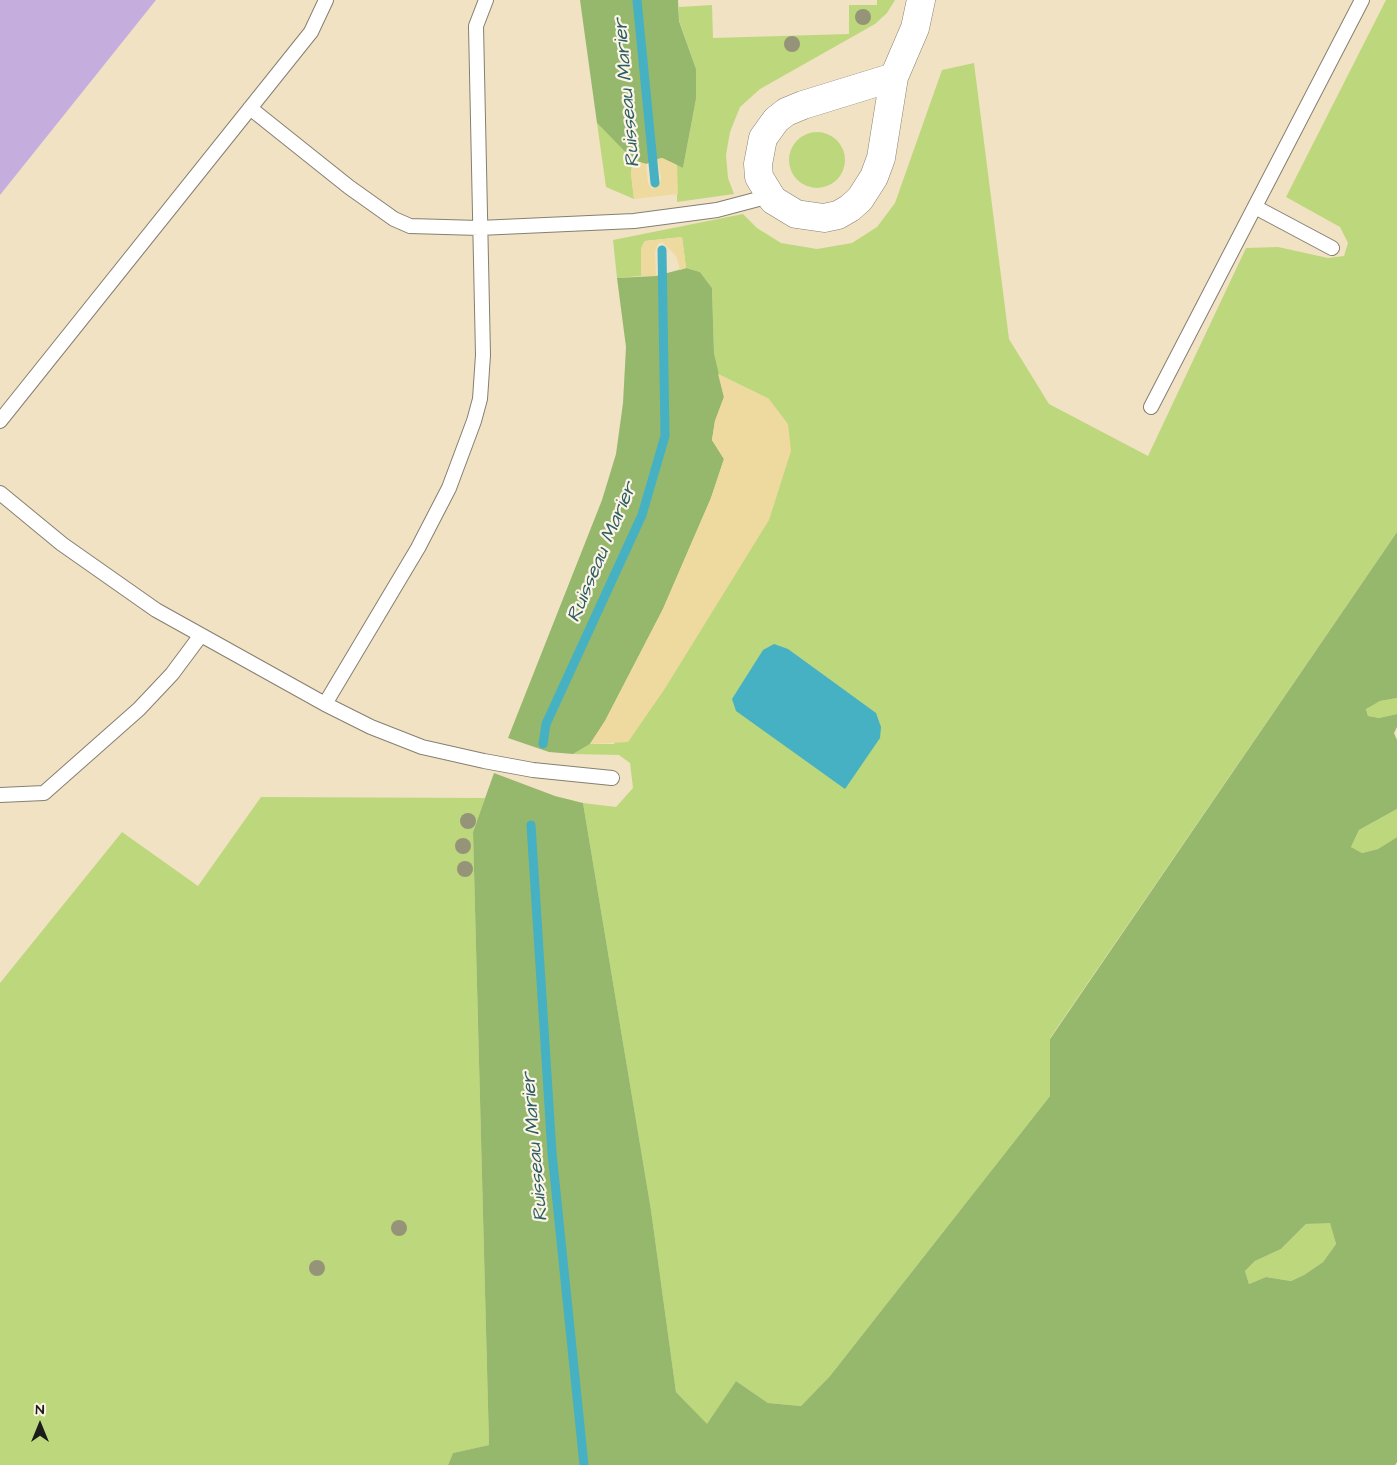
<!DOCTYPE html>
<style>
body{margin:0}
#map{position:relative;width:1397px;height:1465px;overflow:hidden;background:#f1e2c4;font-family:"Architects Daughter",sans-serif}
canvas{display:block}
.north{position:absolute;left:15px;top:1400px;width:50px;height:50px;-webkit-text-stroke:4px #fcf5e5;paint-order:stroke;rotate:0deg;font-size:14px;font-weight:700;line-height:20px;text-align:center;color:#1c1c1c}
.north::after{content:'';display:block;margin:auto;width:18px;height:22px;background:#1c1c1c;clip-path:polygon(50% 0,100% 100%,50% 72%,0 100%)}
</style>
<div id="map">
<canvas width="1397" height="1465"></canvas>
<div class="north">N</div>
</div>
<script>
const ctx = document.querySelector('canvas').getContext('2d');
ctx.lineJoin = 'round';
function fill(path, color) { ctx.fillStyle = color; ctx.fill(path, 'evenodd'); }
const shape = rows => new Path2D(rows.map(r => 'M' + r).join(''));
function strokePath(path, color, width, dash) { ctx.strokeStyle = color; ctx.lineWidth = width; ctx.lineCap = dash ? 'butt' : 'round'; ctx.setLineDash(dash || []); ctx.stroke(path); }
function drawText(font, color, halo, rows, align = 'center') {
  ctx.font = font + ' "Architects Daughter",sans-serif'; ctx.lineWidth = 4.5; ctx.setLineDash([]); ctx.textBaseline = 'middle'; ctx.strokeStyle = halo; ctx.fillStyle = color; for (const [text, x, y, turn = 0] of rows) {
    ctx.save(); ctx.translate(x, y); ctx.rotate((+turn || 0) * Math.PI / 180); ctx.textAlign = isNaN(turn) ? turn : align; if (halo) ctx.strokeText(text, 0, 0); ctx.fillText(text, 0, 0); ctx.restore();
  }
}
fill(shape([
 [877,0,895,0,887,13,875,24,760,89,740,107,730,132,726,155,728,178,734,194,677,202,677,165,683,168,696,99,696,69,679,20,679,7,712,5,713,38,849,34,849,5,877,5],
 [1386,0,1397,0,1397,532,1050,1038,1050,1096,830,1376,801,1406,768,1403,736,1381,707,1425,676,1392,651,1210,583,803,616,807,633,788,630,763,619,755,573,754,590,744,614,744,769,399,718,374,714,353,712,288,700,272,686,268,682,237,645,241,641,248,641,276,617,278,613,240,743,214,757,228,781,243,817,249,852,243,877,227,895,203,942,70,974,63,1009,339,1049,404,1148,456,1246,248,1278,247,1328,258,1344,256,1348,243,1340,227,1286,197],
 [597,123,633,160,631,173,634,199,606,187],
 '789 160a28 28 0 1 1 56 0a28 28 0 1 1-56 0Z',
 [1397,698,1397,714,1379,718,1368,716,1366,708,1380,701],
 [261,797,485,798,473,832,489,1445,453,1453,448,1465,0,1465,0,983,122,832,198,886],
 [1397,809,1397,837,1378,849,1362,853,1351,847,1359,830],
 [1330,1222,1336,1244,1323,1262,1304,1275,1291,1281,1266,1277,1249,1284,1245,1271,1255,1261,1281,1249,1306,1224]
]), '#bdd77d');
fill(shape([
 [580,0,678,0,679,21,696,69,696,99,683,168,662,158,646,164,633,160,597,123],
 [686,268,700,272,712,288,714,353,724,397,715,421,712,440,724,459,711,498,663,609,605,721,590,744,573,754,549,752,508,738,602,500,616,454,623,403,626,347,617,278,656,276],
 [1397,532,1397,698,1380,701,1366,709,1368,716,1379,718,1397,714,1397,727,1394,733,1397,740,1397,809,1359,830,1351,847,1362,853,1378,849,1397,837,1397,1462,1395,1465,448,1465,453,1453,489,1445,473,832,494,773,555,796,583,803,651,1210,676,1392,707,1424,736,1381,768,1403,801,1406,830,1376,1050,1096,1050,1039],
 [1330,1223,1336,1244,1323,1262,1304,1275,1291,1281,1266,1277,1249,1284,1245,1271,1255,1261,1281,1249,1306,1224]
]), '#96b86c');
fill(shape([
 [662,158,677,165,678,194,634,199,631,173,633,160,646,164,648,183,652,189,660,184,661,177,657,159],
 [682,237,686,268,680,270,676,256,662,242,658,244,655,252,656,276,641,276,641,248,645,241],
 [718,374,769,399,788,424,791,451,769,520,664,690,628,742,590,744,605,721,663,609,711,498,724,459,712,440,715,421,724,397]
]), '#eeda9e');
fill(shape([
 [774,644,788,649,876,713,881,727,880,738,845,789,736,711,732,699,763,650]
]), '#45b1c3');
strokePath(shape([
 [637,0,655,183],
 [543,744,546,724,642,515,665,436,662,250],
 [531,825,552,1153,584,1465]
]), '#45b1c3', 9);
fill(shape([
 [0,0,156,0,0,195]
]), '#c5aede');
const lane = shape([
 [250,108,349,187,394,219,410,226,479,228,634,221,717,210,770,196],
 [1255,207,1332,248],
 [1151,407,1362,0],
 [0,421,311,32,326,0],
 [0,493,62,544,156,610,325,704,371,727,422,747,484,761,533,770,612,778],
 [325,704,418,548,449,488,474,421,480,399,483,355,476,26,486,0],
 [0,795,44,793,139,709,172,674,201,635]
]);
const street = shape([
 [894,77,803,105,786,112,776,120,763,138,758,164,759,177,773,200,796,214,824,218,838,215,850,208,860,199,874,177,881,158,894,77,915,28,921,0]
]);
strokePath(lane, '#867f70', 16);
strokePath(street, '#867f70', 29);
strokePath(lane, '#fff', 14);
strokePath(street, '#fff', 28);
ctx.fillStyle = '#969478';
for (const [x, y] of [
 [863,17],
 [792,44],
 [468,821],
 [463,846],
 [465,869],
 [399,1228],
 [317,1268]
]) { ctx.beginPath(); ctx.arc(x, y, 8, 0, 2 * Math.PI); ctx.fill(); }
drawText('italic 20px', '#2e5f67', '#fcf5e5', [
 ["Ruisseau Marier",628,93,-95],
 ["Ruisseau Marier",603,553,-67],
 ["Ruisseau Marier",536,1147,-95]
]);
</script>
